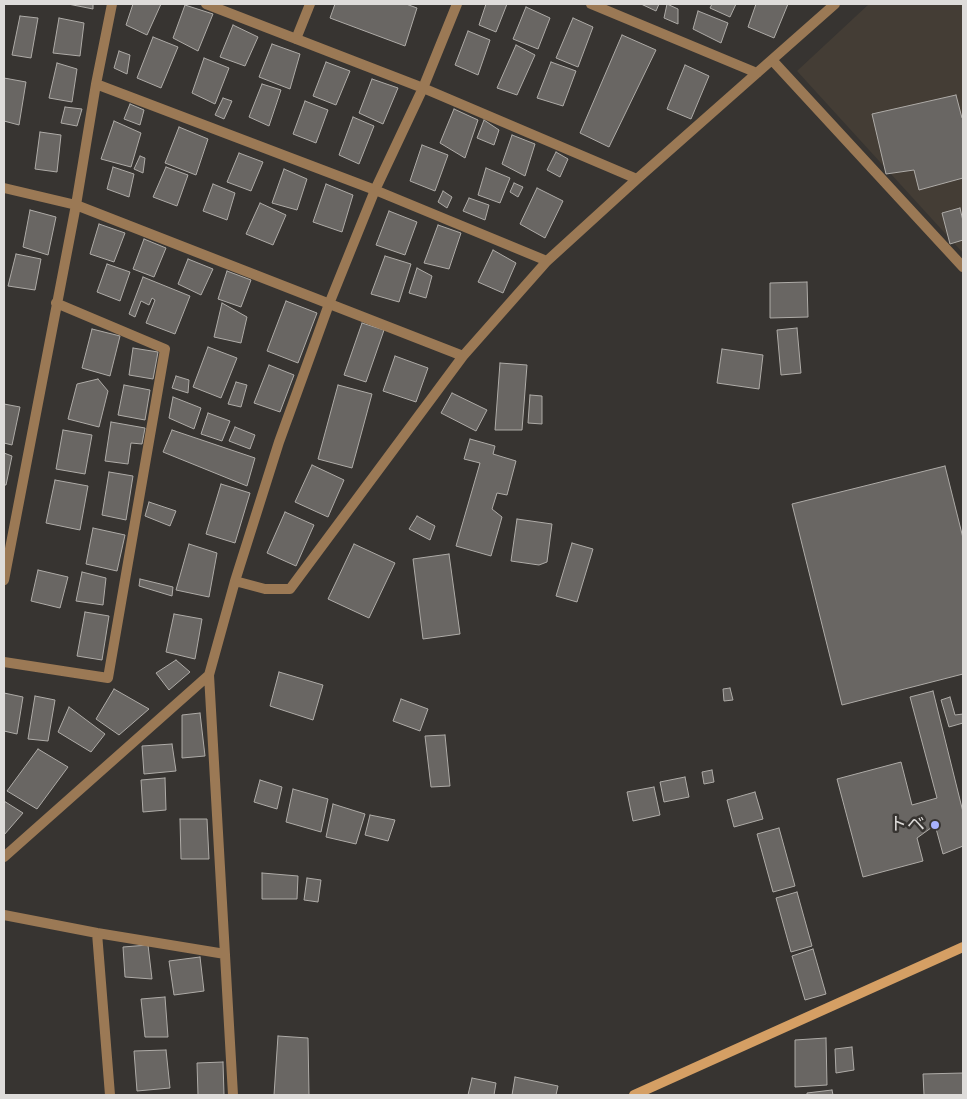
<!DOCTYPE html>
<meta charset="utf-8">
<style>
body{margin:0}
#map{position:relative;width:967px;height:1099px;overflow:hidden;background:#373431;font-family:"Work Sans",sans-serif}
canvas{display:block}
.frame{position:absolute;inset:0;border:5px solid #dedcda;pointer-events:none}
</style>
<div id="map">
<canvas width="967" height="1099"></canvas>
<div class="frame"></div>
</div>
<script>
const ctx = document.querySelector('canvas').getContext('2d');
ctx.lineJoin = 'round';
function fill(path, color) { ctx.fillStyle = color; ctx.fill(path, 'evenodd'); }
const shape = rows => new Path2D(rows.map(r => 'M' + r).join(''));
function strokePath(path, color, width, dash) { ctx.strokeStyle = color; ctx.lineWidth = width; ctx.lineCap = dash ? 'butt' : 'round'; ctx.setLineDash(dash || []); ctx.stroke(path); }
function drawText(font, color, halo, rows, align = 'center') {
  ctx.font = font + ' "Work Sans","Noto Sans JP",sans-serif'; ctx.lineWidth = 5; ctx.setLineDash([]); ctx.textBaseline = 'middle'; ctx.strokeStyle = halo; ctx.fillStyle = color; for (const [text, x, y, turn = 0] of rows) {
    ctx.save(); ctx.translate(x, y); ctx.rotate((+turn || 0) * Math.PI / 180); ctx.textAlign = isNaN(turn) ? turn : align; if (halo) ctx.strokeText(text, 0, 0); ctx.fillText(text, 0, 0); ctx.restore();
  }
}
fill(shape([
 [869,4,963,4,963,253,797,71]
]), '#443d35');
const building = shape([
 [68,4,93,4,93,9,68,4],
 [133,4,161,4,147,35,126,25,133,4],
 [335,4,406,4,417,8,405,46,330,18,335,4],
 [486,4,507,4,496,32,479,25,486,4],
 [641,4,659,4,656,11,641,4],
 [667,4,678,9,678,24,664,18,667,4],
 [712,4,736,4,730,17,710,8,712,4],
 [756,4,788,4,774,38,748,27,756,4],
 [185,5,213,14,198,51,173,38,185,5],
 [526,7,550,18,538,49,513,39,526,7],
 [698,11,728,23,721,43,693,29,698,11],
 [20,16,38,18,31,58,12,55,20,16],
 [59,18,84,23,80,56,53,53,59,18],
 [573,18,593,27,578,67,556,58,573,18],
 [233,25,258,37,245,66,220,57,233,25],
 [468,31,490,40,478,75,455,65,468,31],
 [622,35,656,50,609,147,580,133,622,35],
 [153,37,178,47,161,88,137,78,153,37],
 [272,44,300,54,290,89,259,77,272,44],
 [516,45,535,55,517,95,497,88,516,45],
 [119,51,130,55,127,74,114,68,119,51],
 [204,58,229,68,215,104,192,93,204,58],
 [326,62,350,71,336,105,313,96,326,62],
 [551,62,576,71,563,106,537,98,551,62],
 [57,63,77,69,72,102,49,98,57,63],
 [685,65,709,76,691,119,667,109,685,65],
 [4,78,26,82,19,125,4,121,4,78],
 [372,79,398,88,383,124,359,113,372,79],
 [262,84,281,90,269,126,249,117,262,84],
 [956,95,962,118,963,118,963,178,919,190,914,170,886,174,872,114,956,95],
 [223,98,232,101,224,119,215,115,223,98],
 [305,101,328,110,316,143,293,134,305,101],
 [130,104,144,110,140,125,124,119,130,104],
 [65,107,82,109,77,126,61,123,65,107],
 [454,109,478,120,465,158,440,143,454,109],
 [353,117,374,126,359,164,339,155,353,117],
 [484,120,499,130,494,145,477,138,484,120],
 [114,121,141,133,131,167,101,159,114,121],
 [179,127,208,139,196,175,165,163,179,127],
 [40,132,61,135,57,172,35,169,40,132],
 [512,135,535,144,525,176,502,164,512,135],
 [422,145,448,155,435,191,410,181,422,145],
 [556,152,568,159,560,177,547,170,556,152],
 [239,153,263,162,251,191,227,182,239,153],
 [140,156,145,158,143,173,134,169,140,156],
 [113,167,134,174,129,197,107,189,113,167],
 [166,167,188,175,177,206,153,197,166,167],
 [486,168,510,178,500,203,478,195,486,168],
 [284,169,307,179,297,210,272,203,284,169],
 [514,183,523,187,518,197,510,192,514,183],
 [213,184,235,193,227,220,203,211,213,184],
 [326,184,353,195,342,232,313,222,326,184],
 [537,188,563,201,545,238,520,224,537,188],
 [443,191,452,197,447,208,438,202,443,191],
 [469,198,489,205,485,220,463,211,469,198],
 [260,203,286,215,273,245,246,234,260,203],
 [960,208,963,221,963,240,950,244,942,213,960,208],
 [30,210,56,217,48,255,23,247,30,210],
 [389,211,417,222,405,255,376,245,389,211],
 [99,224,125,233,114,262,90,254,99,224],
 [438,225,461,233,449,269,424,263,438,225],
 [144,239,166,248,154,277,133,269,144,239],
 [493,250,516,263,503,293,478,282,493,250],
 [16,254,41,259,35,290,8,286,16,254],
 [385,256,411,264,399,302,371,294,385,256],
 [188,259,213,269,201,295,178,284,188,259],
 [107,264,130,272,120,301,97,292,107,264],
 [417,268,432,276,426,298,409,293,417,268],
 [227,271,251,280,241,307,218,299,227,271],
 [143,277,190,296,175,334,146,323,155,300,152,298,149,305,141,301,135,317,129,314,143,277],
 [807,282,808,317,770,318,770,283,807,282],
 [286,301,317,313,298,363,267,351,286,301],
 [222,303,247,317,241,343,214,337,222,303],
 [362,323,384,330,366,382,344,375,362,323],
 [797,328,801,373,781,375,777,330,797,328],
 [92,329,120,336,110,376,82,368,92,329],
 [208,347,237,358,221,398,193,387,208,347],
 [133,348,158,352,153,379,129,375,133,348],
 [722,349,763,355,759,389,717,383,722,349],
 [395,356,428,368,416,402,383,391,395,356],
 [500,363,527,365,522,430,495,430,500,363],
 [269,365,294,375,280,412,254,403,269,365],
 [176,376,189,380,188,393,172,388,176,376],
 [98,379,108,391,99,427,68,419,77,384,98,379],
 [236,382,247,385,241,407,228,404,236,382],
 [124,385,150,390,145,420,118,415,124,385],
 [338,385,372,394,352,468,318,459,338,385],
 [452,393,487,410,476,431,441,413,452,393],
 [530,395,542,396,542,424,528,423,530,395],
 [173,397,201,408,194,429,169,418,173,397],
 [4,404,20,407,12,445,4,443,4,404],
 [208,413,230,421,222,441,201,434,208,413],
 [111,422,145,428,142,444,131,443,128,464,105,461,111,422],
 [235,427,255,435,250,449,229,441,235,427],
 [63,430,92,435,85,474,56,469,63,430],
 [172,430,255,458,247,486,163,452,172,430],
 [470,439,495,446,493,454,516,461,507,495,497,493,492,509,502,517,491,556,456,546,480,463,464,459,470,439],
 [4,453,12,456,6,485,4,485,4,453],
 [312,465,344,480,328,517,295,502,312,465],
 [945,466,963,538,963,674,842,705,792,504,945,466],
 [109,472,133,476,126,520,102,515,109,472],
 [55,480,88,486,80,530,46,523,55,480],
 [221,484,250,493,235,543,206,534,221,484],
 [149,502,176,511,170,526,145,516,149,502],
 [285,512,314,525,296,566,267,553,285,512],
 [417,516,435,526,430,540,409,529,417,516],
 [517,519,552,524,547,562,539,565,511,561,517,519],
 [93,528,125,535,117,571,86,564,93,528],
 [572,543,593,549,577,602,556,596,572,543],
 [189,544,217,553,209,597,176,590,189,544],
 [354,544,395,563,369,618,328,599,354,544],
 [449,554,460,634,423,639,413,559,449,554],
 [38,570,68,577,60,608,31,601,38,570],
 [82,572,106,578,103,605,76,601,82,572],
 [140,579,173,587,172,596,139,586,140,579],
 [85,612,109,616,102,660,77,656,85,612],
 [174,614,202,619,195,659,166,652,174,614],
 [176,660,190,672,169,690,156,673,176,660],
 [279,672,323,685,313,720,270,706,279,672],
 [730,688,733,700,724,701,723,689,730,688],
 [114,689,149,709,119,735,96,719,114,689],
 [933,691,963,812,963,846,943,854,935,825,917,838,923,861,863,877,837,779,901,762,912,805,937,798,910,697,933,691],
 [4,693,23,697,17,734,4,731,4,693],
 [35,696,55,700,48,741,28,739,35,696],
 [950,697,955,715,963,714,963,723,949,727,941,700,950,697],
 [401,699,428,709,420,731,393,721,401,699],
 [69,707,105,734,91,752,58,732,69,707],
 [200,713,205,756,182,758,182,715,200,713],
 [445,735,450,786,431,787,425,736,445,735],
 [172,744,176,771,144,774,142,746,172,744],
 [38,749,68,767,37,809,7,791,38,749],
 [712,770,714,782,704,784,702,772,712,770],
 [685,777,689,797,664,802,660,782,685,777],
 [165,778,166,810,143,812,141,780,165,778],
 [260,780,282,787,277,809,254,802,260,780],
 [654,787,660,815,633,821,627,792,654,787],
 [293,789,328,799,321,832,286,822,293,789],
 [755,792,763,819,734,827,727,800,755,792],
 [4,801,23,813,4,835,4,801],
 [333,804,365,814,356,844,326,837,333,804],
 [370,815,395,820,388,841,365,835,370,815],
 [180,819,207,819,209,859,181,859,180,819],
 [779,828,795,886,773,892,757,834,779,828],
 [262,873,298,876,297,899,262,899,262,873],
 [307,878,321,880,318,902,304,900,307,878],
 [797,892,812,946,791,952,776,898,797,892],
 [148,945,152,979,125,977,123,947,148,945],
 [813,949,826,994,805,1000,792,956,813,949],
 [200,957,204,991,174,995,169,961,200,957],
 [165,997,168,1037,145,1037,141,999,165,997],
 [278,1036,308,1038,309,1095,274,1095,278,1036],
 [826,1038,827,1085,795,1087,795,1040,826,1038],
 [852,1047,854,1070,836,1073,835,1049,852,1047],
 [166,1050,170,1088,137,1091,134,1051,166,1050],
 [223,1062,224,1095,198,1095,197,1063,223,1062],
 [963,1073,963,1095,924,1095,923,1074,963,1073],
 [515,1077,558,1086,556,1095,512,1095,515,1077],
 [472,1078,496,1083,494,1095,468,1095,472,1078],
 [832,1090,833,1095,807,1095,807,1093,832,1090]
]);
fill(building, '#696663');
strokePath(building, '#aeaba7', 1);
strokePath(shape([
 [206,4,423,88,637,179],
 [591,4,757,73],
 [296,39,310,4],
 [772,60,963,267],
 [96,84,375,190,547,261],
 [4,188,76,205,463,356],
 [4,580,76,205,96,84,112,4],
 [235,581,265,589,290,589,463,356,547,261,637,179,835,4],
 [4,662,108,678,165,349,56,303],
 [4,857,209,675],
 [4,915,97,933,225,954],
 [97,933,110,1095],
 [233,1095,209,675,235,581,279,442,329,304,375,190,423,88,457,4]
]), '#9b7955', 10);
strokePath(shape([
 [634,1095,963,947]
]), '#d59f64', 10);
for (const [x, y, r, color] of [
 [935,825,5,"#a7b1fc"]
]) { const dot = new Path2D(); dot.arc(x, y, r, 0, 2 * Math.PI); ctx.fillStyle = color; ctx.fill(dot); strokePath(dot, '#373431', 2); }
drawText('18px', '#dedcda', '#373431', [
 ["トベ",925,825]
], 'right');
</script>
